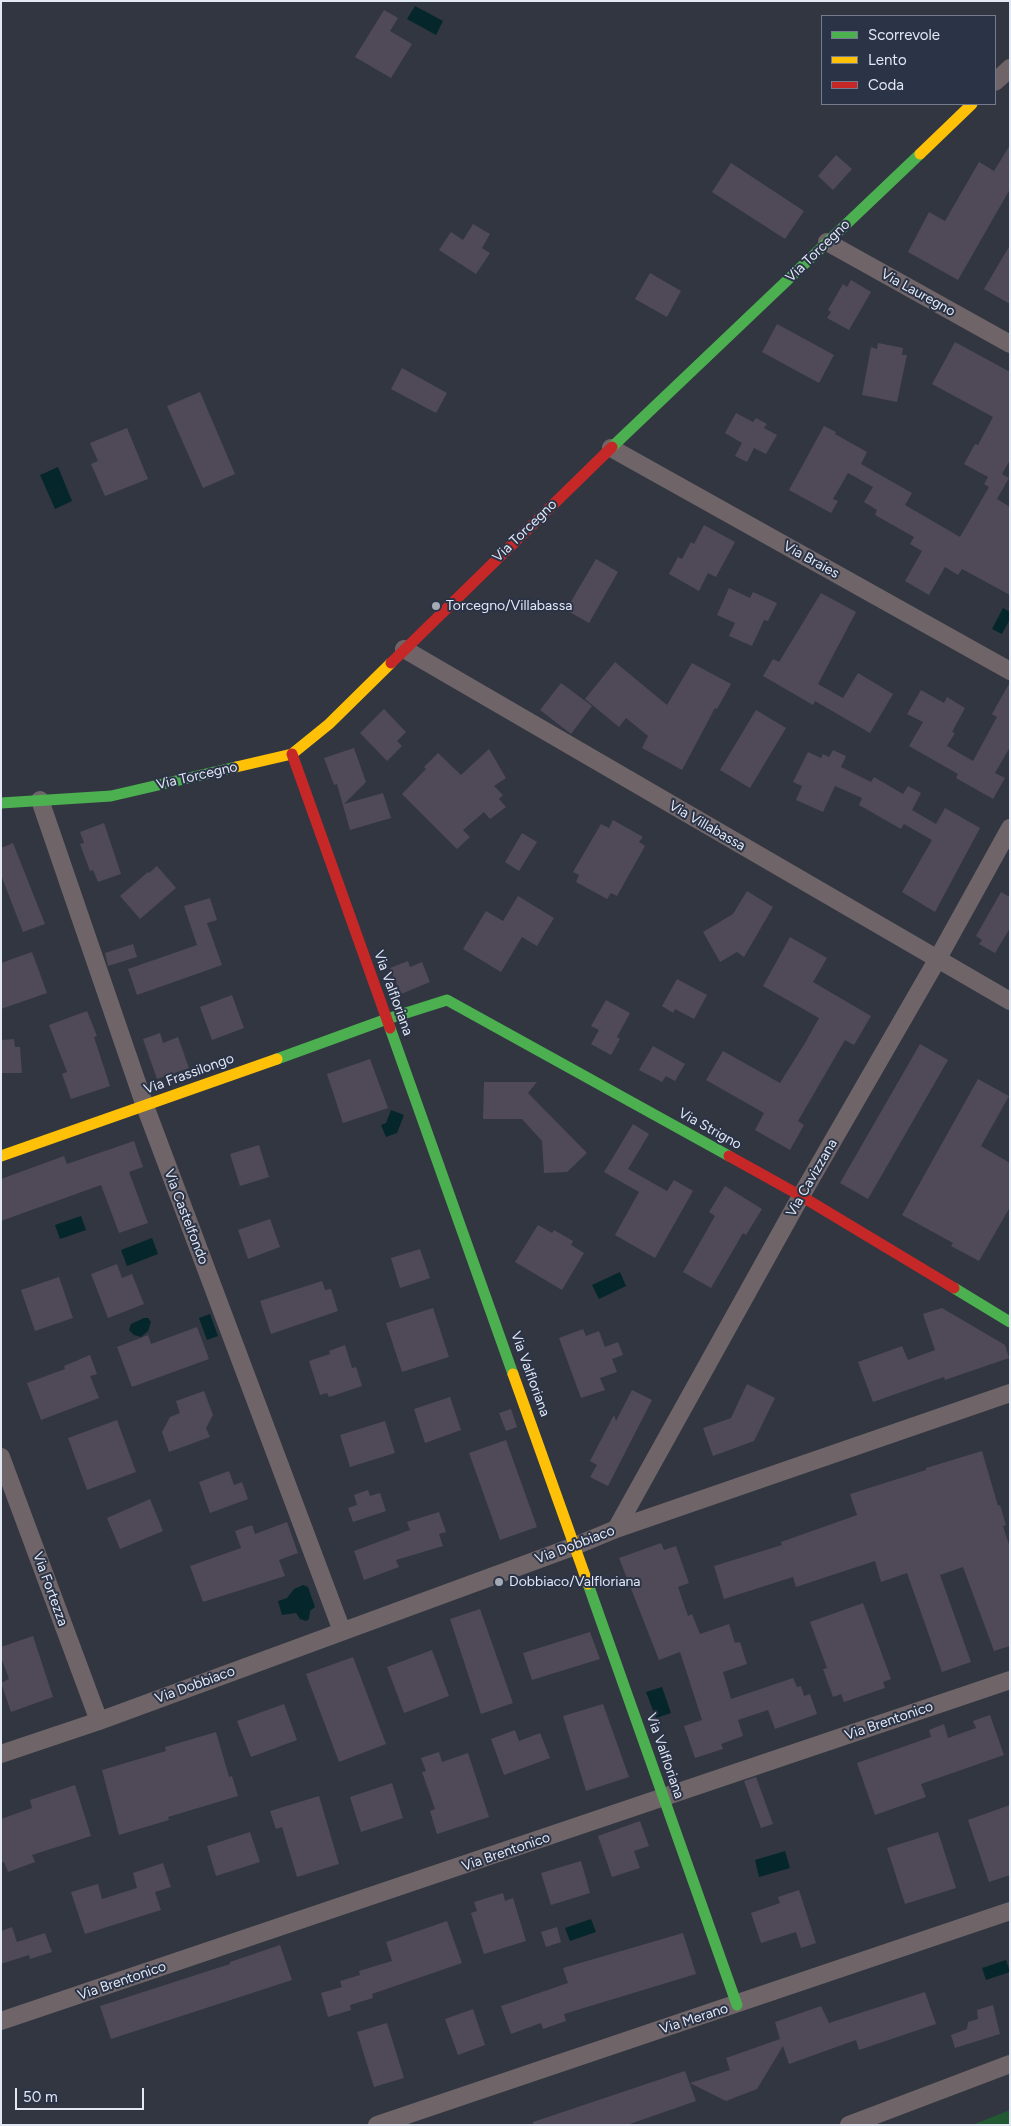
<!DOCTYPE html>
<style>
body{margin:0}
#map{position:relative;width:1011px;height:2126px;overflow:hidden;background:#313641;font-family:Figtree,sans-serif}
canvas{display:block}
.frame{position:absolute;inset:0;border:2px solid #e2e8f4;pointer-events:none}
.legend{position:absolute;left:821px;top:15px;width:175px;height:90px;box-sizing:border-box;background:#2b3347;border:1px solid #747b8c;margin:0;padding:6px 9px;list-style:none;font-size:15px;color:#e2e8f4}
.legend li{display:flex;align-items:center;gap:10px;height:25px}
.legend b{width:25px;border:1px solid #747b8c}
.scale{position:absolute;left:15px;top:2088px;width:129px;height:22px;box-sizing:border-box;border:2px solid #e2e8f4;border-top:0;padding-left:6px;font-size:15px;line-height:18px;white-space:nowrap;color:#e2e8f4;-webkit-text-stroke:4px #2b3347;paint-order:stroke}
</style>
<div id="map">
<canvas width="1011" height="2126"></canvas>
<div class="frame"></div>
<ul class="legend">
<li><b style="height:6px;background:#4caf50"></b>Scorrevole</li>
<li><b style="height:6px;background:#ffc107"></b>Lento</li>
<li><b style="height:6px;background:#c62828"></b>Coda</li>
</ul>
<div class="scale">50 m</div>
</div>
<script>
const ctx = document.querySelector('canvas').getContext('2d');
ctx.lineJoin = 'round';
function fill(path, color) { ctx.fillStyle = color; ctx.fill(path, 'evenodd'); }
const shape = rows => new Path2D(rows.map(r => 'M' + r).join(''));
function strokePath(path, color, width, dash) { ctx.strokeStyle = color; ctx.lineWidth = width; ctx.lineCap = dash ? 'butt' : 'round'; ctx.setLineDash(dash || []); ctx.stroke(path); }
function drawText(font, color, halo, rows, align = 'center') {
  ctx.font = font + ' Figtree,sans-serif'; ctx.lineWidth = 4; ctx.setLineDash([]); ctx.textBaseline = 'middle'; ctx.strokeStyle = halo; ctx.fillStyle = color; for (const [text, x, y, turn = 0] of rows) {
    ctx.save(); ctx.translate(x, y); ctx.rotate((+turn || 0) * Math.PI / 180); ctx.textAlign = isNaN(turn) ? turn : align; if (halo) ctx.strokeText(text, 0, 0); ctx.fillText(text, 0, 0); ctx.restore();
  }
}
fill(shape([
 [1010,2110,1010,2125,972,2125]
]), '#225933');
fill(shape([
 [415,6,443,21,436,35,407,19],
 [58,467,72,501,55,509,40,475],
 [1003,608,1010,612,1010,619,1002,634,992,629],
 [391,1110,404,1115,397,1133,386,1137,381,1125,386,1123],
 [81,1216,86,1230,60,1239,55,1225],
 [152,1238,158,1254,127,1266,121,1250],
 [620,1272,626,1286,599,1299,592,1285],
 [210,1314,218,1336,207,1340,199,1318],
 [144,1318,148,1318,151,1322,148,1331,141,1337,134,1335,129,1330,131,1324],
 [303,1585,308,1587,315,1607,310,1611,309,1619,306,1621,300,1619,296,1613,282,1615,278,1601,287,1598,294,1589],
 [662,1687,671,1713,656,1718,646,1692],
 [785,1851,790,1868,759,1877,755,1860],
 [591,1919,596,1932,570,1941,565,1928],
 [1006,1960,1010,1972,986,1980,982,1968]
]), '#05272c');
fill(shape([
 [384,10,398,18,390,31,412,44,391,78,355,57],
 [1010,145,1010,189,958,280,908,252,929,212,945,221,979,162,994,171],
 [836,155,852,169,833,190,818,176],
 [731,163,804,211,785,239,712,192],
 [473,224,490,234,482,248,490,253,476,274,439,250,451,232,463,240],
 [1010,245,1010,304,984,289],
 [650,273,681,291,667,317,635,299],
 [851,280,871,292,849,330,827,318,831,312,828,310,843,284,847,287],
 [777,324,834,355,819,383,762,352],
 [955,342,1010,372,1010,460,1002,474,1009,478,997,499,1010,507,1010,595,962,569,958,575,945,567,929,595,905,581,922,551,910,544,914,537,875,515,877,510,864,502,873,487,848,473,833,499,838,501,831,513,789,490,824,426,836,432,835,434,867,452,861,464,912,493,905,505,960,537,989,487,984,484,988,477,964,464,975,444,978,445,993,417,932,384],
 [878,343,903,348,902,355,907,355,897,402,862,395,871,347,877,349],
 [402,368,447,393,436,413,391,389],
 [200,392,235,474,203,488,167,406],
 [736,413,753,422,756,418,767,424,764,428,777,435,766,454,754,448,747,462,735,456,742,443,725,433],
 [127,428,148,479,105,496,91,464,98,461,90,443],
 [704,525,735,542,716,577,708,573,699,591,669,574,678,557,682,559,691,542,694,544],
 [596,559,618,572,589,623,566,610],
 [729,588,750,598,753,592,777,603,768,621,764,620,752,646,729,636,735,623,717,615],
 [821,593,856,612,818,684,843,698,858,673,893,694,870,733,815,701,813,705,763,676,773,659,779,662],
 [615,662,667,705,692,663,731,684,717,709,715,708,682,770,642,748,648,736,626,718,619,727,585,699],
 [1010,682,1010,747,995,773,1005,778,993,799,956,778,958,774,909,746,923,722,907,714,921,690,944,703,947,697,965,708,952,732,955,733,947,746,973,761,997,717,992,714],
 [561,683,592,706,571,734,540,710],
 [384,709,406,732,397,741,402,746,387,761,360,733],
 [756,710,786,728,750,788,720,770],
 [354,748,366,782,344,804,383,793,391,818,350,830,337,784,334,785,324,758],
 [489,749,506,778,494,786,503,795,499,799,506,807,490,819,484,812,463,830,470,837,457,849,402,794,426,769,424,767,438,753,461,775],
 [833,750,846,756,841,767,871,782,874,777,903,794,908,786,921,793,912,810,936,824,945,808,980,828,935,912,902,892,932,840,904,824,901,829,859,805,862,798,835,786,823,812,796,800,802,786,793,782,808,752,821,758,823,754,829,757],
 [613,820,643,837,639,842,645,846,617,896,611,893,607,899,576,882,579,875,573,872,601,824,609,828],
 [104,823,121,874,98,882,93,870,90,871,80,844,84,843,80,832],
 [522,833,537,842,519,871,505,862],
 [13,843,45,924,23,932,1,875,1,848],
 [157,866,176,888,140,919,120,896,148,872,149,873],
 [747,891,773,907,744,957,737,952,720,962,703,932,733,914],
 [1001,892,1010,897,1010,928,995,953,979,944,982,940,976,936],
 [518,896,554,918,537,946,522,937,501,972,463,949,486,911,503,921],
 [210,898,217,920,207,923,222,965,137,995,128,969,197,945,184,906],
 [790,937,827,958,813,982,871,1016,854,1045,845,1040,798,1121,804,1125,790,1150,755,1130,764,1113,706,1080,723,1051,780,1083,805,1043,819,1018,763,986],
 [133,944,137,957,108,966,105,953],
 [32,952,47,993,1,1009,1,963],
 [408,961,410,967,422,962,430,982,401,994,390,968],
 [677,979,707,995,694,1019,675,1009,673,1013,662,1006],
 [232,995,244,1028,212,1040,200,1007],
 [606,1000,630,1013,617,1037,620,1039,611,1055,591,1044,599,1030,591,1026],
 [87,1011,97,1036,94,1037,110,1086,71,1099,62,1074,67,1072,49,1025],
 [160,1033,163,1043,178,1037,189,1068,157,1079,143,1039],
 [14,1039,15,1047,20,1047,22,1073,1,1073,1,1040],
 [920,1044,948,1060,868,1199,840,1183],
 [653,1046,685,1064,675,1081,666,1076,662,1082,639,1070],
 [370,1059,388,1108,343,1123,327,1074],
 [978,1079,1009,1096,981,1146,1010,1163,1010,1207,979,1261,951,1246,953,1243,902,1215],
 [484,1082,537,1082,528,1093,587,1153,567,1172,544,1173,542,1141,522,1119,483,1119],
 [633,1124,649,1134,628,1169,667,1191,674,1180,693,1191,655,1258,615,1235,639,1192,604,1172],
 [134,1141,143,1167,129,1172,148,1223,119,1233,101,1185,1,1221,1,1179,64,1156,67,1164],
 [259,1145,269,1177,240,1186,230,1154],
 [725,1186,762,1209,746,1235,743,1233,711,1288,683,1272,715,1216,709,1212],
 [270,1219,280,1247,248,1259,238,1230],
 [538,1225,552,1233,554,1230,573,1241,571,1245,584,1253,562,1290,515,1262],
 [420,1249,430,1278,400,1288,391,1258],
 [117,1264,122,1278,132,1274,144,1304,108,1318,91,1274],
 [59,1277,73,1318,35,1331,21,1290],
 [322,1281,325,1290,331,1289,338,1311,271,1334,260,1301],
 [433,1308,449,1357,402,1372,386,1323],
 [942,1308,1005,1345,1009,1358,945,1380,944,1377,873,1402,858,1362,902,1346,908,1360,935,1350,923,1314],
 [197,1327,209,1359,132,1387,117,1347,148,1335,151,1344],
 [583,1329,586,1336,599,1331,605,1347,618,1342,623,1355,612,1359,617,1372,600,1378,605,1390,581,1398,559,1338],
 [345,1345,352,1368,356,1367,362,1386,329,1397,327,1393,320,1395,309,1361,330,1354,329,1351],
 [90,1355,97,1374,90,1376,99,1398,41,1420,27,1383,65,1369,64,1366],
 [747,1384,775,1398,754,1441,713,1456,703,1428,731,1418],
 [632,1390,652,1400,608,1486,590,1477,597,1465,590,1461,614,1415,616,1421],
 [204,1391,213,1415,206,1428,210,1437,169,1452,162,1432,170,1417,180,1413,176,1401],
 [450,1397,461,1430,425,1443,414,1409],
 [511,1409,517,1427,506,1431,499,1413],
 [117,1420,136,1472,87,1490,68,1438],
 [385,1421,395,1453,350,1467,340,1435],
 [506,1440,537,1527,500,1540,469,1453],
 [982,1451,998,1506,1000,1505,1006,1525,1003,1526,1010,1548,1010,1646,994,1651,963,1567,940,1575,971,1662,942,1672,907,1573,881,1582,875,1561,796,1587,793,1577,724,1599,714,1566,782,1545,781,1542,857,1515,850,1494,926,1470,926,1468],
 [229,1471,234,1485,242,1482,248,1499,210,1513,199,1482],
 [368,1490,370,1496,380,1493,386,1511,353,1522,348,1508,357,1505,354,1495],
 [150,1499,163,1531,120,1549,107,1518],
 [439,1512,446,1532,439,1534,443,1546,396,1560,399,1567,364,1580,354,1551,410,1530,407,1522],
 [287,1522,298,1553,279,1560,285,1576,203,1602,190,1566,241,1548,235,1531,252,1525,255,1534],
 [661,1543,664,1550,676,1546,689,1583,678,1587,688,1616,692,1614,700,1634,729,1624,735,1643,740,1642,747,1664,723,1672,731,1699,793,1678,797,1687,801,1686,804,1696,810,1694,817,1714,775,1729,768,1710,738,1720,743,1736,721,1744,723,1749,695,1758,684,1726,702,1720,680,1652,659,1660,619,1558],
 [863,1603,891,1679,883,1682,885,1688,844,1702,841,1694,833,1697,823,1669,827,1668,810,1622],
 [480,1609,513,1703,481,1714,450,1619],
 [590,1632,600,1659,532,1680,523,1653],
 [33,1636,53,1697,11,1712,1,1683,9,1679,1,1657,1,1647],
 [432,1650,449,1696,404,1713,387,1667],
 [353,1657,386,1744,339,1762,306,1674],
 [284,1704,297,1740,251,1757,237,1721],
 [603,1704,629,1777,586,1791,563,1716],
 [990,1715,1004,1755,921,1784,926,1797,875,1815,857,1763,931,1737,929,1730,944,1724,948,1738,976,1728,973,1721],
 [515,1730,519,1741,540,1733,550,1758,504,1775,491,1739],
 [216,1732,229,1777,232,1776,238,1796,168,1817,169,1820,119,1835,102,1770,166,1751,165,1747],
 [439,1752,442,1762,468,1753,489,1817,437,1834,430,1811,435,1809,422,1772,426,1771,421,1758],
 [756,1777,773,1824,761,1828,744,1781],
 [392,1783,403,1818,361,1832,350,1797],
 [75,1785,91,1836,32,1855,35,1862,8,1872,4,1862,1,1863,1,1819,32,1808,30,1800],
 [319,1796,339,1864,297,1877,282,1827,276,1829,270,1811],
 [1010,1805,1010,1875,989,1882,968,1820],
 [640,1821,649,1846,634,1851,640,1868,612,1877,598,1836],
 [250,1832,260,1862,216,1876,207,1846],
 [938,1832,956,1888,905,1904,887,1848],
 [581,1861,590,1893,551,1905,541,1873],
 [163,1863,171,1887,155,1892,161,1910,85,1934,71,1892,98,1884,102,1899,137,1888,133,1873],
 [799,1890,816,1943,801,1948,796,1932,761,1943,751,1913,780,1903,778,1897],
 [503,1893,505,1901,513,1898,526,1941,484,1954,471,1913,477,1911,474,1902],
 [447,1921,462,1963,372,1994,373,1998,350,2005,351,2010,328,2017,321,1993,342,1987,340,1981,360,1975,359,1971,392,1961,386,1942],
 [12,1927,17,1942,45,1933,52,1952,30,1959,29,1955,1,1964,1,1931],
 [557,1927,561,1942,546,1947,541,1932],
 [683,1933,696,1974,564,2014,566,2021,543,2029,541,2023,511,2034,501,2006,568,1983,563,1968],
 [280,1945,292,1980,111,2039,100,2006,230,1964,230,1962],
 [925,1992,936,2024,859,2050,856,2040,789,2064,783,2046,757,2089,726,2101,690,2083,730,2070,726,2058,780,2039,775,2022,821,2006,829,2023],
 [993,2005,1000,2034,955,2048,951,2035,967,2029,968,2022,978,2019,977,2010],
 [473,2009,485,2045,458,2055,445,2019],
 [387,2023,404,2078,374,2087,357,2032],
 [685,2071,696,2101,627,2125,533,2125,533,2122]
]), '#504a58');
strokePath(shape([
 [995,82,1010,68],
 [827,242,1010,344],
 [611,448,1010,671],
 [404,649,1010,1001],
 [40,800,145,1106,342,1631],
 [1,1457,99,1721],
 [616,1529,801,1196,937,960,1010,828],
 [1,1754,99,1721,575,1546,616,1529,1010,1393],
 [1,2021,1010,1680],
 [377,2125,1010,1911],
 [849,2125,1010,2064]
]), '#6f6568', 18);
strokePath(shape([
 [612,447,920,154],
 [1,803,111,796,236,767],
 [390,1028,513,1374],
 [277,1059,387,1019,447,1000,729,1156],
 [954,1288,1010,1322],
 [588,1584,737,2005]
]), '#4caf50', 11);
strokePath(shape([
 [920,154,972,104],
 [236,767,292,754,329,724,391,663],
 [1,1156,277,1059],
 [513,1374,588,1584]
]), '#ffc107', 11);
strokePath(shape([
 [391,663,612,447],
 [292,754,390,1028],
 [729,1156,801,1196,954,1288]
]), '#c62828', 11);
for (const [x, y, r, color] of [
 [436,606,5,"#a4aab5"],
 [499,1582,5,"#a4aab5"]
]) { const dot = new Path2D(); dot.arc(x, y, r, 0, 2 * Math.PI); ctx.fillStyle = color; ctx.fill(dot); strokePath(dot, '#2b3347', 2); }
drawText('14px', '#e2e8f4', '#2b3347', [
 ["Via Torcegno",818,251,-44],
 ["Via Lauregno",918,293,29],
 ["Via Torcegno",525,531,-44],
 ["Via Braies",811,560,29],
 ["Via Torcegno",197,776,-13],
 ["Via Villabassa",707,826,30],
 ["Via Valfloriana",393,993,70],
 ["Via Frassilongo",189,1074,-20],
 ["Via Strigno",710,1129,29],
 ["Via Cavizzana",812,1178,-60],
 ["Via Castelfondo",186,1217,69],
 ["Via Valfloriana",530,1374,70],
 ["Via Dobbiaco",575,1545,-21],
 ["Via Fortezza",50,1589,70],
 ["Via Dobbiaco",195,1685,-20],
 ["Via Brentonico",889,1721,-19],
 ["Via Valfloriana",665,1756,71],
 ["Via Brentonico",506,1852,-19],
 ["Via Brentonico",122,1981,-19],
 ["Via Merano",694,2019,-18]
]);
drawText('14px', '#e2e8f4', '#2b3347', [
 ["Torcegno/Villabassa",446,606],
 ["Dobbiaco/Valfloriana",509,1582]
], 'left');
</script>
